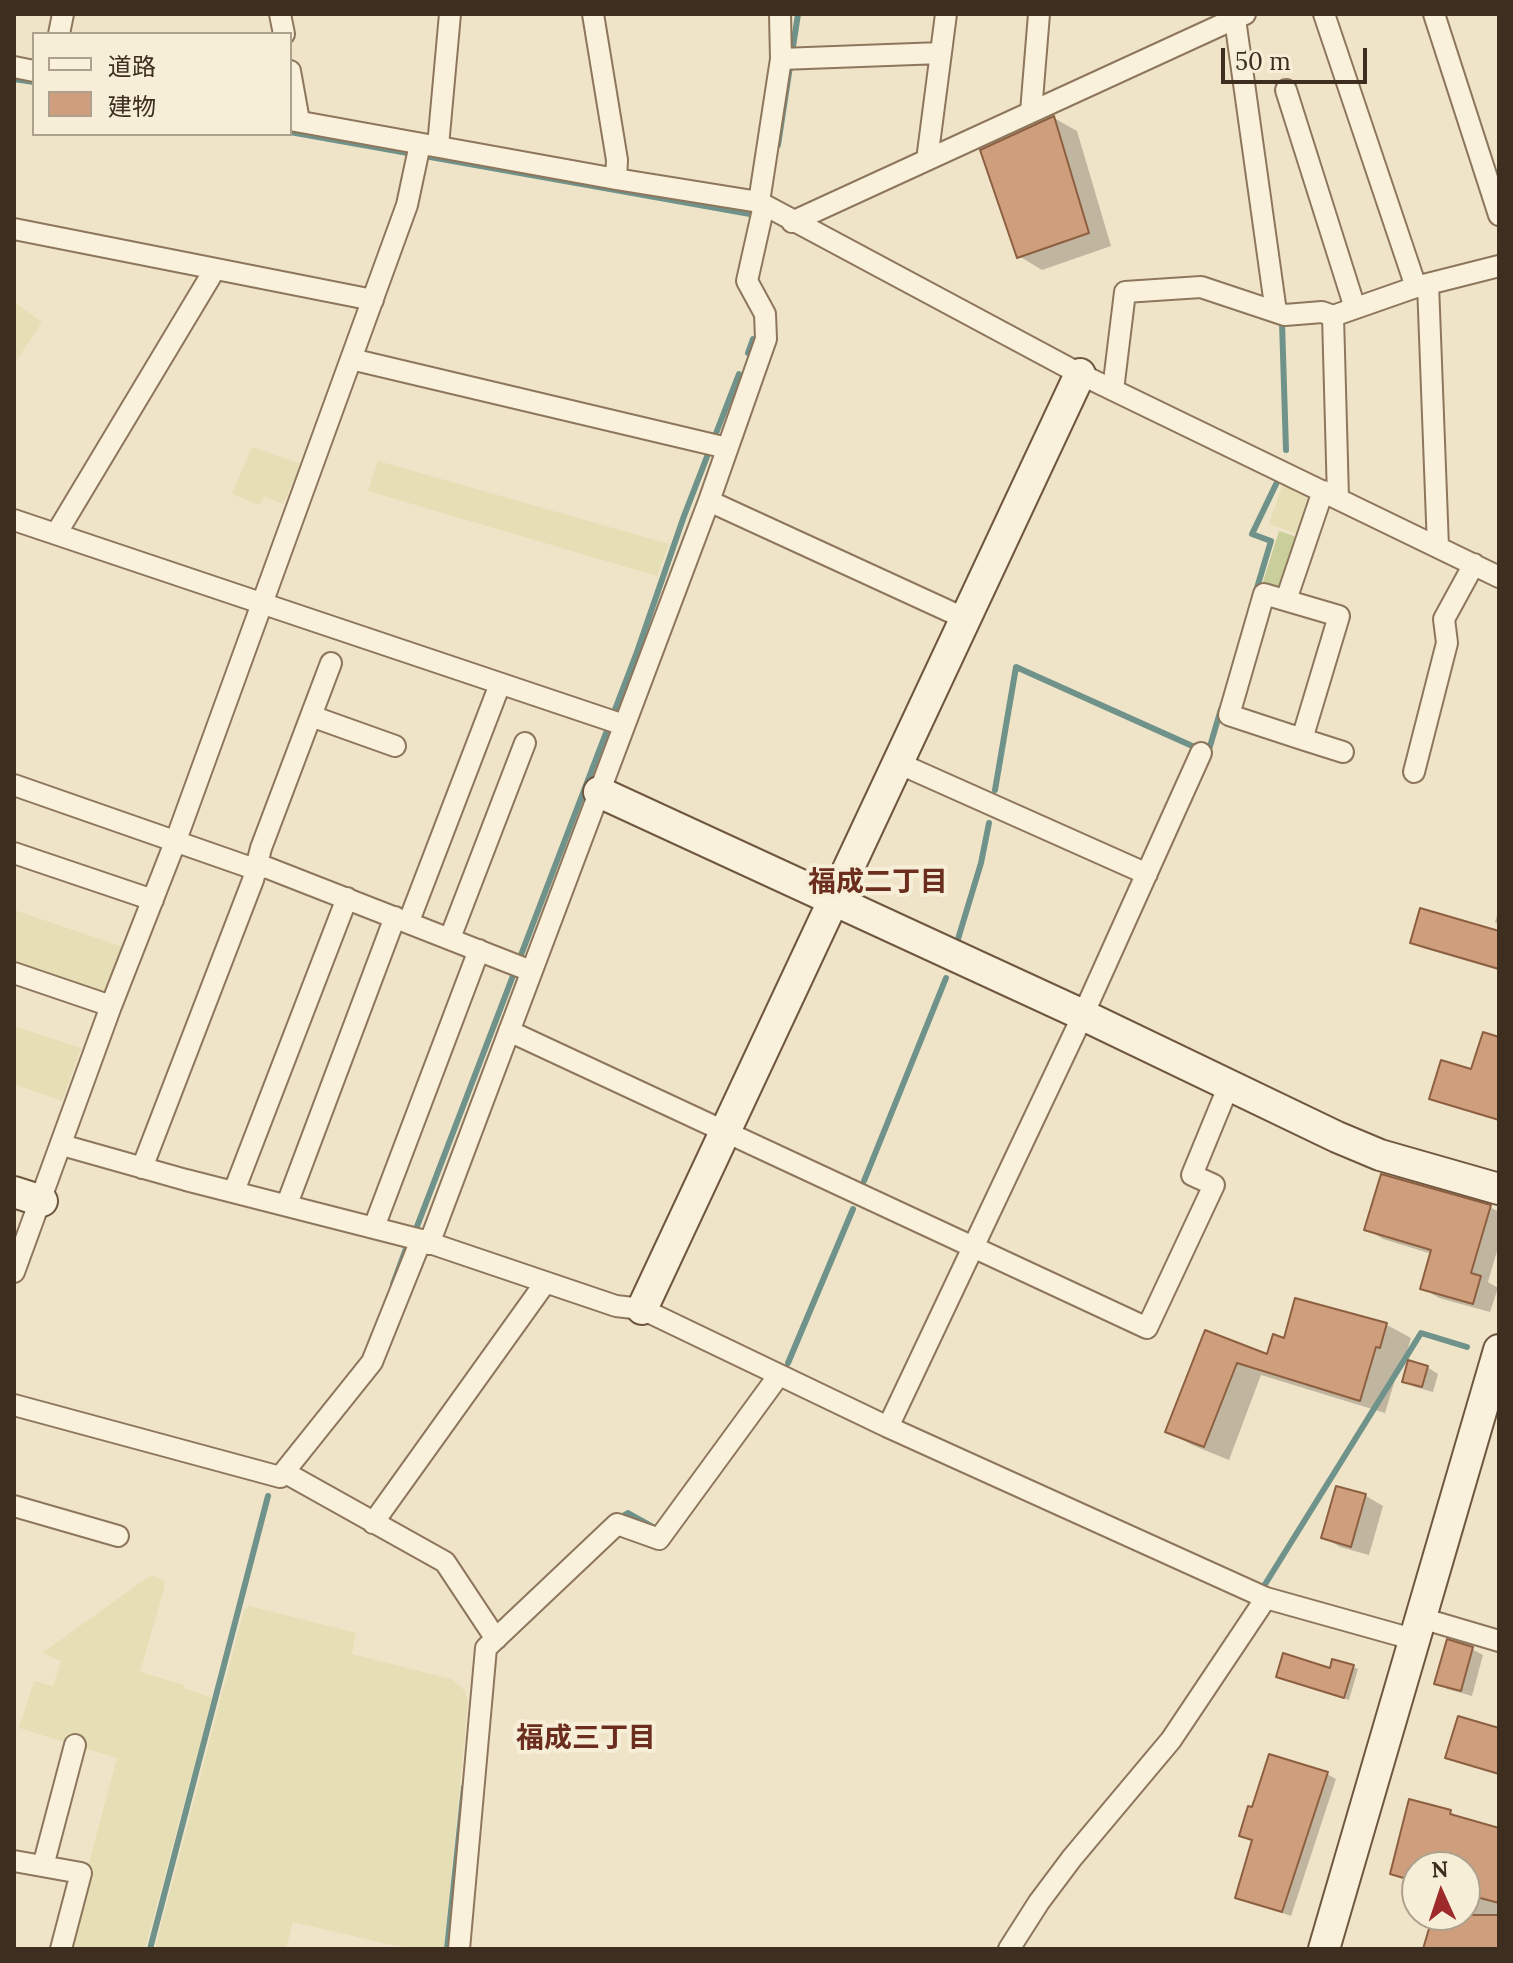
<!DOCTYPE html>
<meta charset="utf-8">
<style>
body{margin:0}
#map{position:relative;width:1513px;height:1963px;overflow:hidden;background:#f0e4c8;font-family:Lora,"Noto Sans JP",serif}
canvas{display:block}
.frame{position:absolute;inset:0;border:16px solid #3d2e20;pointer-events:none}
.legend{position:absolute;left:32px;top:32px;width:260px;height:104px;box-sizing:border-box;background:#f7eed8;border:2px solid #ada18e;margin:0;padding:10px 14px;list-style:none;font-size:24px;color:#3d2e20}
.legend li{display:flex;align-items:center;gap:16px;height:40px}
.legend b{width:40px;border:2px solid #ada18e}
.north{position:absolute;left:1401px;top:1851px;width:80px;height:80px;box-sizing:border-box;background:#f7eed8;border:2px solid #ada18e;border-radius:50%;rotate:357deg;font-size:22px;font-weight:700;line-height:32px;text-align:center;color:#3d2e20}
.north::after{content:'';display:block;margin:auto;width:28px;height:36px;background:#9e2a2b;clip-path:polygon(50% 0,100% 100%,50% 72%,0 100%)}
.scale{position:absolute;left:1221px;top:48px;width:146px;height:36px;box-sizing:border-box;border:4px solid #3d2e20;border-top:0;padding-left:10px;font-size:24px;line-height:28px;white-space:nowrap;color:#3d2e20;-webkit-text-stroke:6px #f7eed8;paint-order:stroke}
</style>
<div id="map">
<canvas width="1513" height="1963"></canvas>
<div class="frame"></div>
<ul class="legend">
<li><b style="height:10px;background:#faf1dc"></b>道路</li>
<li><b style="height:22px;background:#cf9f7d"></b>建物</li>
</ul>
<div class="north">N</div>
<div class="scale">50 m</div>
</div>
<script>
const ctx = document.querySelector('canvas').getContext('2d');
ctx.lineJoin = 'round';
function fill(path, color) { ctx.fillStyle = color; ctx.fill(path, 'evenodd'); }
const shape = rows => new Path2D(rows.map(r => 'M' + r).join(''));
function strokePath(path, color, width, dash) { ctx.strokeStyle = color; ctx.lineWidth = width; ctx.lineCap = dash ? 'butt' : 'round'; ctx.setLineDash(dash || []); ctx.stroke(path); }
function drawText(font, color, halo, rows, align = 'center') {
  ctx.font = font + ' Lora,"Noto Sans JP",serif'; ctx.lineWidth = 8; ctx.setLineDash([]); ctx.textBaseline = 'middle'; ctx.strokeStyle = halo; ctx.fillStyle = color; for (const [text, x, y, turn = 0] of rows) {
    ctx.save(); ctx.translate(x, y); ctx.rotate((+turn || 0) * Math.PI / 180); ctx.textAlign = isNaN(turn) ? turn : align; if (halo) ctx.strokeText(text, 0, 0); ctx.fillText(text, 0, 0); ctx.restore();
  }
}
fill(shape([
 [14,302,42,322,14,364],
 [252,447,301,464,283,504,264,496,259,505,232,494],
 [378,461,669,544,657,576,368,491],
 [1284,481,1316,492,1301,535,1269,524],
 [14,910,123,947,104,992,96,996,14,968],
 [14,1026,81,1048,62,1101,14,1084],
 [151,1575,164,1580,164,1589,140,1672,185,1685,184,1688,212,1698,145,1949,66,1949,117,1758,19,1728,34,1681,53,1686,61,1661,42,1653],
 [249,1606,356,1633,352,1654,451,1679,465,1691,468,1702,444,1949,418,1949,387,1944,293,1922,286,1949,155,1949,244,1610]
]), '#e6deb5');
fill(shape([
 [1279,531,1300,538,1283,592,1262,585]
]), '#c9cf9b');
fill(shape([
 [1054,118,1077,131,1111,246,1042,270,1019,256],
 [1499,908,1499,925,1495,922],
 [1499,934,1498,970,1423,948,1412,942],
 [1490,1207,1499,1212,1499,1244,1488,1282,1498,1288,1490,1312,1439,1298,1422,1288,1432,1254,1383,1239,1366,1229],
 [1297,1300,1387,1325,1411,1338,1404,1361,1401,1360,1385,1413,1261,1375,1229,1460,1192,1445,1167,1431,1206,1333,1268,1356,1286,1340],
 [1427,1367,1438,1374,1433,1392,1415,1387,1404,1381],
 [1337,1488,1366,1496,1383,1506,1369,1555,1340,1547,1323,1537],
 [1472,1649,1483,1655,1472,1696,1447,1689,1437,1683],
 [1353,1667,1358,1669,1349,1700,1283,1679],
 [1327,1774,1336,1779,1291,1916,1237,1897,1254,1841,1241,1835],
 [1450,1812,1463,1819,1499,1830,1499,1949,1425,1949,1435,1915,1465,1915,1465,1867,1417,1867,1417,1886,1392,1873]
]), '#0003');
strokePath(shape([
 [14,79,34,82],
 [290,132,750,214],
 [778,145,798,14],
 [1282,322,1286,450],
 [748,353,753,339],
 [1256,591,1271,541,1252,534,1278,480],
 [995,790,1016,667,1208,753,1221,709],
 [958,939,981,863,989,823],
 [864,1181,946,978],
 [416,1229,637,652,684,516,739,374],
 [14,1239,16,1235],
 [393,1284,407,1246],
 [788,1363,853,1209],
 [616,1520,628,1513,655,1528],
 [1264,1586,1421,1333,1467,1347],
 [150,1949,268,1496],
 [447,1949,464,1787]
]), '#6f938a', 6);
const building = shape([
 [1054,116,1089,233,1017,258,980,150,1054,116],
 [1420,908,1499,931,1499,969,1410,943,1420,908],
 [1483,1032,1499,1037,1499,1120,1429,1099,1441,1060,1471,1069,1483,1032],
 [1381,1174,1491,1205,1471,1273,1481,1276,1473,1304,1420,1289,1431,1250,1364,1230,1381,1174],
 [1295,1298,1387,1323,1380,1348,1376,1347,1360,1401,1237,1363,1204,1447,1165,1432,1205,1330,1267,1354,1273,1334,1284,1338,1295,1298],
 [1408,1360,1428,1366,1422,1387,1402,1382,1408,1360],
 [1336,1486,1366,1494,1351,1547,1321,1538,1336,1486],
 [1447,1639,1473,1647,1461,1691,1434,1684,1447,1639],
 [1283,1653,1330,1668,1332,1659,1354,1665,1344,1698,1276,1677,1283,1653],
 [1458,1716,1499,1728,1499,1774,1445,1758,1458,1716],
 [1269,1754,1328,1772,1282,1912,1235,1898,1252,1840,1239,1836,1248,1806,1252,1807,1269,1754],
 [1409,1799,1451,1810,1450,1814,1499,1828,1499,1903,1465,1894,1465,1867,1417,1867,1417,1882,1390,1874,1409,1799],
 [1433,1915,1499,1915,1499,1949,1423,1949,1433,1915]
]);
fill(building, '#cf9f7d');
strokePath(building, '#8d5f41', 2);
const street = shape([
 [280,14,284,34],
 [593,14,617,160,616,179],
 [1324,14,1416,287],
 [1434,14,1499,215],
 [1235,19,1276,312],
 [59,34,63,14],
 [781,59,941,53],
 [14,67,34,71],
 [290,71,299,121],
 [1286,90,1355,308],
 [1031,112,1039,14],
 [290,120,616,179,759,202,1080,374,1499,577],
 [438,146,450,14],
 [927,160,946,14],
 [759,202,781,59,780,14],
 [792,222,1245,14],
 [14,229,373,300],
 [1428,284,1438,547],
 [351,359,727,448],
 [1113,390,1125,292,1201,287,1285,315,1322,312,1333,316],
 [1338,498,1333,316,1416,287,1499,266],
 [709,501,966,619],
 [14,520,624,725],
 [56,534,215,269],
 [1286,600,1323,491],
 [311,716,395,746],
 [1302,739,1339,616,1264,594,1229,715,1302,739,1343,752],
 [898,763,1147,874],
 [1414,772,1447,643,1444,619,1474,564],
 [14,785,246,866,268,868,531,971],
 [14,853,153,900],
 [409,921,500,684],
 [450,938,525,743],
 [14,973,111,1006],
 [509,1031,1147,1328,1214,1185,1192,1175,1229,1085],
 [62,1145,186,1180,421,1240,616,1306,642,1309,888,1427,1266,1598,1416,1640],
 [142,1168,253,880,261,848,331,663],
 [234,1191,347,898],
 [287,1204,395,917],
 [374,1227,479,950],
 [429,1244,709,501,766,339,765,314,747,281,764,205],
 [14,1272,111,1006,176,840,407,205,420,144],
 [14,1405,280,1477,372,1362,421,1240],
 [888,1427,1083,1015,1201,753],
 [284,1472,445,1562,496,1639],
 [14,1506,118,1536],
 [373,1523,545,1283],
 [1421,1618,1499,1641],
 [14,1861,81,1873,61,1949],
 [43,1866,75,1745],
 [459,1949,486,1648,617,1524,659,1539,779,1375],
 [1009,1949,1039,1902,1072,1858,1171,1740,1266,1598]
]);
const secondary = shape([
 [599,792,1083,1015,1337,1137,1380,1155,1499,1189],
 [14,1192,42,1201],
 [642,1309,1080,374],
 [1324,1949,1499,1350]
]);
strokePath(street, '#8d765c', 24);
strokePath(secondary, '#6f573f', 34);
strokePath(street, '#faf1dc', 20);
strokePath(secondary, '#faf1dc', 30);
drawText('bold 28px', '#6b2e1e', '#f7eed8', [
 ["福成二丁目",878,883],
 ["福成三丁目",586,1739]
]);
</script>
